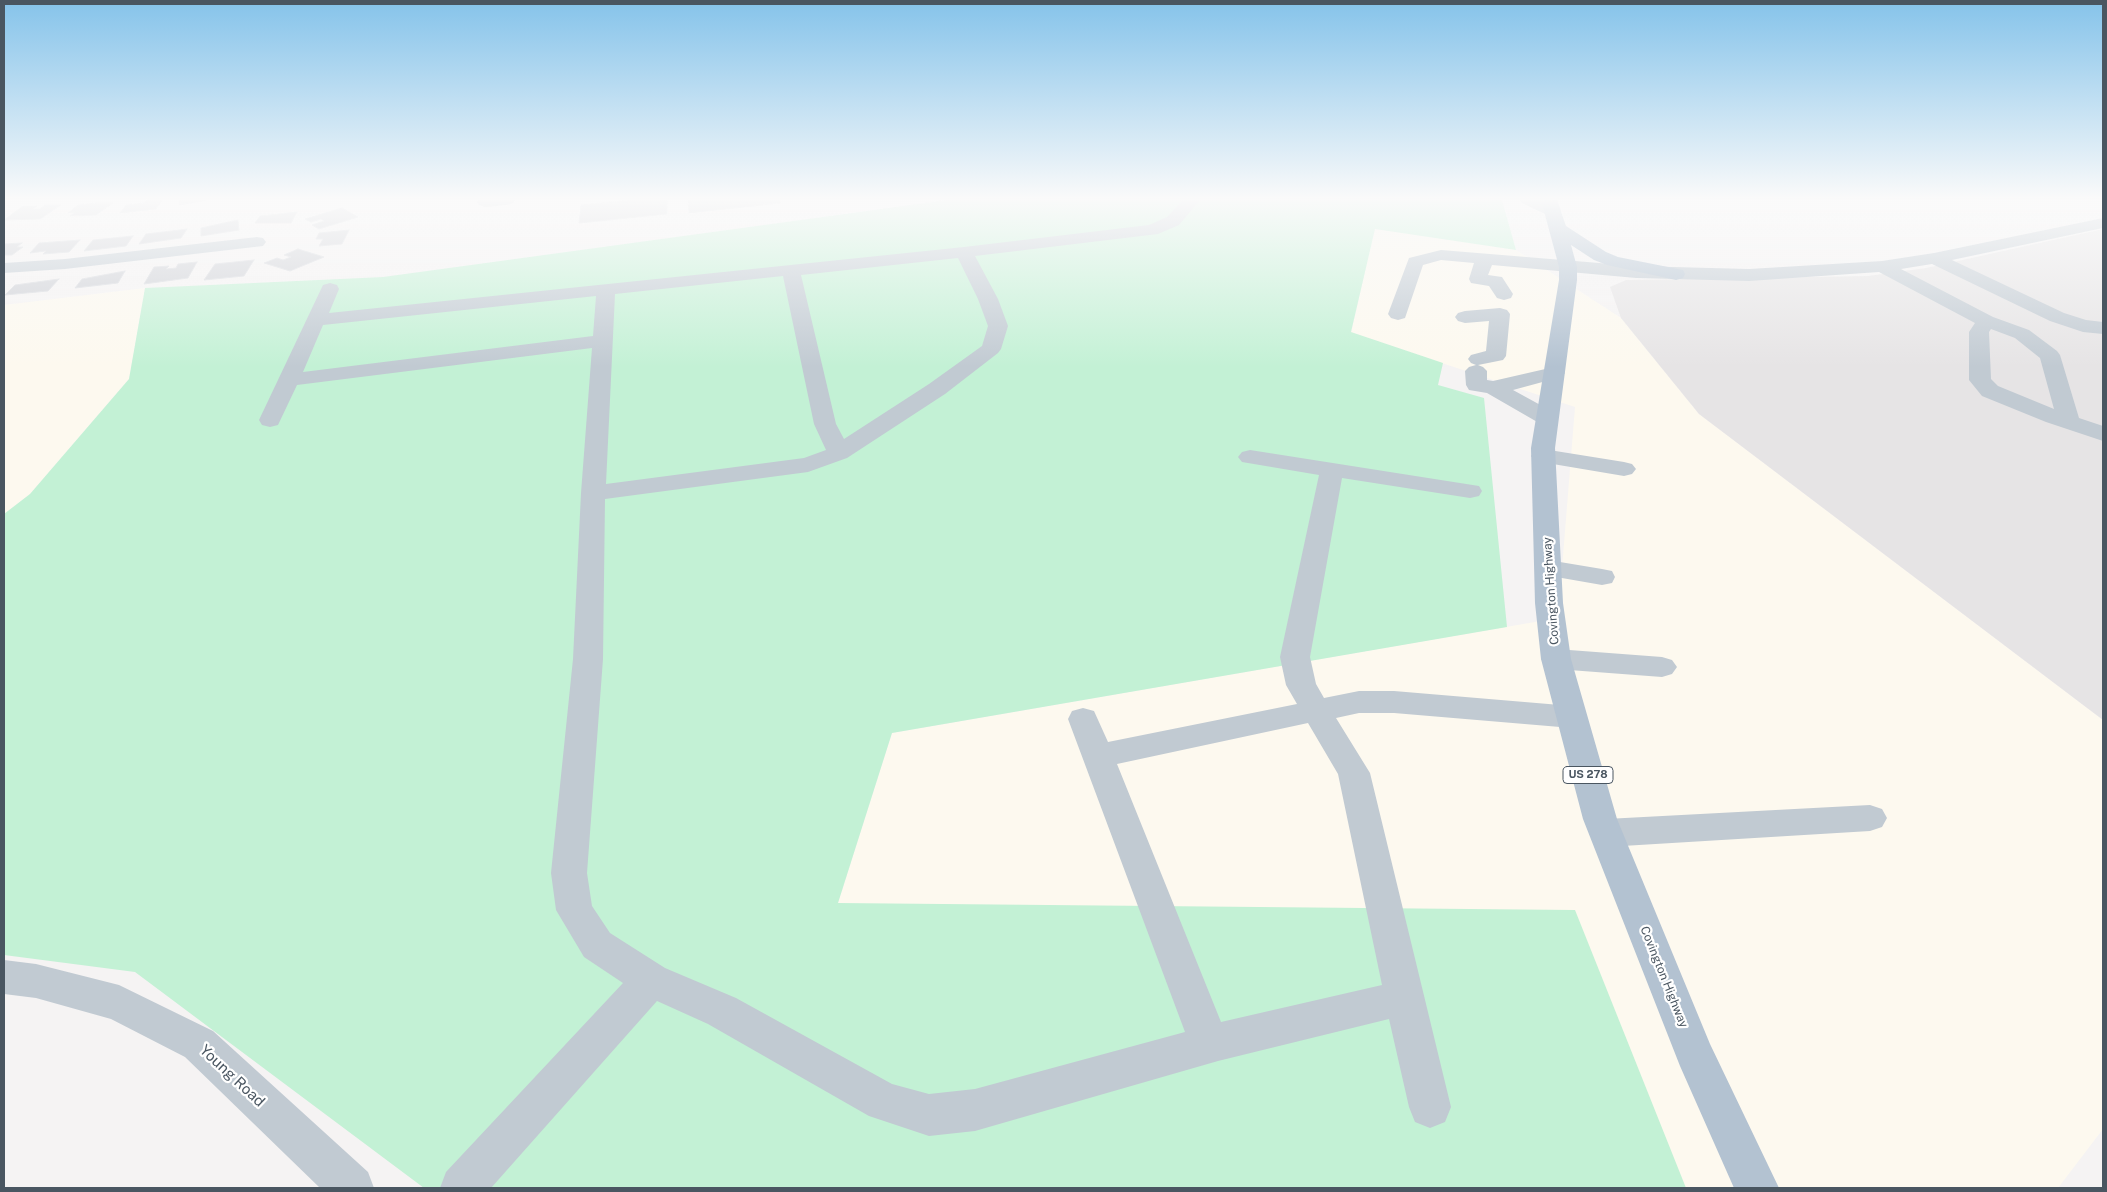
<!DOCTYPE html>
<style>
body{margin:0}
#map{position:relative;width:2107px;height:1192px;overflow:hidden;background:#f5f3f3;font-family:"Public Sans",sans-serif}
canvas{display:block}
.frame{position:absolute;inset:0;border:5px solid #4a5661;pointer-events:none}
</style>
<div id="map">
<canvas width="2107" height="1192"></canvas>
<div class="frame"></div>
</div>
<script>
const ctx = document.querySelector('canvas').getContext('2d');
ctx.lineJoin = 'round';
function fill(path, color) { ctx.fillStyle = color; ctx.fill(path, 'evenodd'); }
const shape = rows => new Path2D(rows.map(r => 'M' + r).join(''));
function strokePath(path, color, width, dash) { ctx.strokeStyle = color; ctx.lineWidth = width; ctx.lineCap = dash ? 'butt' : 'round'; ctx.setLineDash(dash || []); ctx.stroke(path); }
function drawText(font, color, halo, rows, align = 'center') {
  ctx.font = font + ' "Public Sans",sans-serif'; ctx.lineWidth = 4.5; ctx.setLineDash([]); ctx.textBaseline = 'middle'; ctx.strokeStyle = halo; ctx.fillStyle = color; for (const [text, x, y, turn = 0] of rows) {
    ctx.save(); ctx.translate(x, y); ctx.rotate((+turn || 0) * Math.PI / 180); ctx.textAlign = isNaN(turn) ? turn : align; if (halo) ctx.strokeText(text, 0, 0); ctx.fillText(text, 0, 0); ctx.restore();
  }
}
fill(shape([
 [1375,228,1516,250,1621,318,1699,414,2103,720,2103,1129,2058,1188,1667,1188,838,903,892,733,1558,618,1575,407,1351,333],
 [145,288,129,379,30,494,4,514,4,305]
]), '#fdf9ef');
fill(shape([
 [2103,229,2103,720,1699,414,1621,318,1610,287,1626,280,1868,276,1926,268]
]), '#e6e4e5');
fill(shape([
 [947,200,1502,200,1516,250,1375,229,1351,332,1443,363,1438,385,1484,398,1507,627,892,733,838,903,1575,910,1686,1188,424,1188,135,972,4,955,4,514,30,494,129,379,145,288,383,277]
]), '#c3f1d5');
const building = shape([
 [147,200,162,200,156,209,120,213,126,205,145,203,147,200],
 [179,200,207,200,180,205,179,200],
 [635,200,667,200,667,214,579,223,581,205,635,200],
 [688,200,779,200,780,203,689,213,688,200],
 [97,203,113,203,96,215,70,216,75,212,68,213,78,205,97,203],
 [45,205,61,205,40,219,4,220,23,206,37,206,32,209,40,209,45,205],
 [342,208,358,217,319,229,312,225,324,221,321,219,311,222,305,219,342,208],
 [297,212,291,223,255,223,260,216,297,212],
 [238,220,239,230,201,236,201,228,238,220],
 [187,229,181,238,139,244,146,234,187,229],
 [349,230,342,244,319,246,323,239,316,239,319,233,349,230],
 [133,236,126,246,84,251,93,240,133,236],
 [80,240,69,252,43,254,46,251,30,253,39,243,80,240],
 [22,243,17,247,23,247,12,255,4,255,4,244,22,243],
 [298,249,324,257,290,271,264,263,277,258,283,260,291,257,284,255,298,249],
 [254,260,244,276,204,280,215,264,254,260],
 [197,262,188,278,144,284,154,267,169,266,166,269,176,268,178,264,197,262],
 [125,271,118,283,75,288,82,279,125,271],
 [59,279,48,291,5,295,15,285,59,279]
]);
fill(building, '#cdcfd5');
strokePath(building, '#d7d9de', 1);
fill(shape([
 [478,200,515,200,513,203,507,205,485,207,479,205,477,202,478,200],
 [1183,200,1200,200,1179,225,1158,234,975,256,998,299,1008,326,1001,349,998,353,945,394,847,458,808,472,605,499,603,659,587,873,592,906,610,933,665,968,736,998,892,1084,929,1094,975,1089,1185,1032,1068,719,1072,711,1083,708,1094,711,1108,742,1297,704,1286,685,1280,657,1319,475,1242,462,1238,457,1242,452,1250,450,1479,486,1482,491,1479,496,1470,498,1342,478,1310,657,1316,684,1324,698,1359,691,1394,691,1572,706,1583,709,1587,717,1583,725,1572,728,1394,713,1359,713,1336,718,1370,773,1451,1107,1445,1122,1430,1128,1415,1122,1409,1107,1389,1019,1218,1061,975,1131,929,1136,869,1116,708,1024,657,1001,491,1188,440,1188,446,1172,623,983,584,957,556,910,551,873,573,659,581,493,592,348,297,385,278,425,270,427,262,425,259,420,323,285,330,283,337,285,339,289,329,313,964,247,1149,225,1167,217,1183,200],
 [958,258,978,299,988,326,982,346,929,384,844,439,836,424,801,275,958,258],
 [783,276,814,424,826,450,804,458,606,484,615,294,783,276],
 [596,296,593,336,303,372,323,325,596,296],
 [1308,723,1338,774,1382,985,1221,1022,1117,764,1308,723],
 [1520,200,1542,200,1559,207,1561,211,1559,215,1553,216,1547,215,1522,203,1520,200],
 [2103,218,2103,228,1952,260,2064,313,2086,320,2103,322,2103,334,2083,332,2050,321,1932,264,1901,269,1993,317,2029,330,2057,351,2060,355,2079,418,2103,426,2103,441,2046,422,1982,396,1969,380,1969,332,1975,323,1879,272,1749,281,1636,278,1492,265,1488,275,1502,277,1513,294,1511,298,1504,300,1497,298,1489,286,1471,283,1469,279,1474,263,1441,260,1423,265,1405,318,1398,320,1391,318,1388,314,1409,258,1441,250,1636,266,1749,269,1882,261,1934,253,2103,218],
 [1991,329,2015,338,2040,358,2054,409,1998,386,1991,379,1989,332,1991,329],
 [257,237,263,238,266,242,263,246,65,269,4,273,4,263,65,259,257,237],
 [1500,308,1507,310,1510,314,1506,356,1503,360,1478,365,1483,367,1487,371,1487,380,1493,381,1554,367,1561,369,1565,373,1561,377,1513,390,1555,413,1558,418,1555,423,1547,425,1539,423,1487,393,1469,390,1466,385,1465,371,1469,367,1476,365,1471,363,1468,359,1471,355,1486,351,1489,321,1465,323,1458,321,1455,317,1458,313,1465,311,1500,308],
 [1543,449,1624,462,1632,464,1636,469,1632,474,1624,476,1535,461,1531,456,1535,451,1543,449],
 [1548,560,1602,569,1612,571,1615,577,1612,583,1602,585,1539,574,1535,568,1539,562,1548,560],
 [1556,649,1662,657,1672,660,1677,667,1672,674,1662,677,1556,669,1546,666,1541,659,1546,652,1556,649],
 [1870,805,1882,809,1887,818,1882,827,1870,831,1606,847,1594,843,1589,833,1594,823,1606,819,1870,805],
 [4,960,36,964,119,985,213,1031,368,1172,374,1188,320,1188,185,1057,111,1019,36,998,4,994,4,960]
]), '#c1cad2');
fill(shape([
 [1541,200,1557,200,1566,226,1606,252,1618,257,1683,270,1685,274,1683,278,1676,280,1607,265,1594,260,1571,245,1577,267,1577,280,1555,448,1563,603,1571,659,1617,819,1710,1044,1779,1188,1734,1188,1680,1066,1583,819,1541,659,1535,603,1531,448,1559,280,1559,267,1541,200]
]), '#b3c2d1');
const sky = ctx.createLinearGradient(0, 0, 0, 367);
sky.addColorStop(0, '#85c3ea');
sky.addColorStop(0.54, '#fafafa');
sky.addColorStop(1, '#fafafa00');
ctx.fillStyle = sky;
ctx.fillRect(0, 0, 2107, 367);
for (const [x, y, w] of [
 [1588,775,50]
]) { const box = new Path2D(); box.roundRect(x - w / 2, y - 8.5, w, 17, 4); ctx.fillStyle = '#fff'; ctx.fill(box); strokePath(box, '#4a5661', 1); }
drawText('bold 11px', '#4a5661', null, [
 ["US 278",1588,775]
]);
drawText('12px', '#4a5661', '#fff', [
 ["Covington Highway",1551,591,-94],
 ["Covington Highway",1664,977,68]
]);
drawText('15px', '#4a5661', '#fff', [
 ["Young Road",232,1076,43]
]);
</script>
